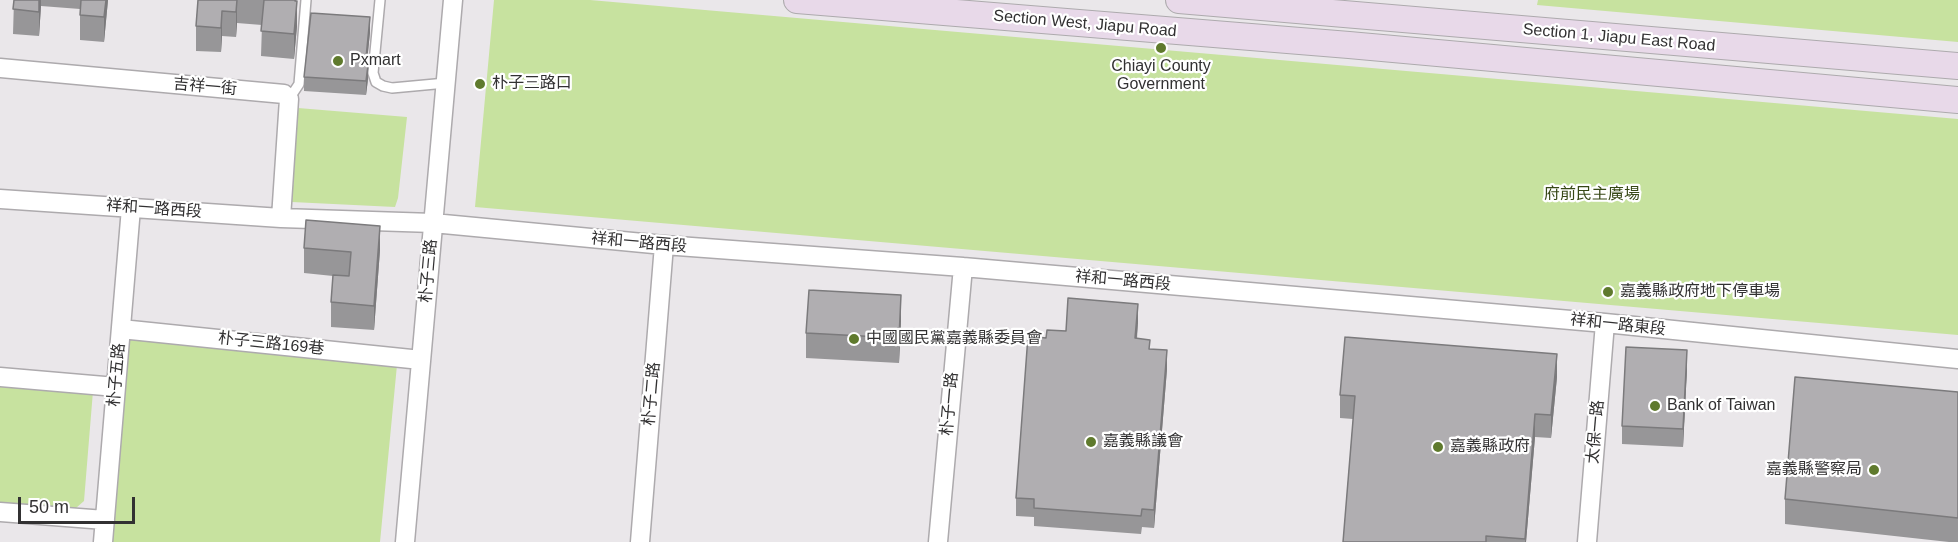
<!DOCTYPE html>
<meta charset="utf-8">
<style>
body{margin:0}
#map{position:relative;width:1958px;height:542px;overflow:hidden;background:#eae7ea;font-family:Arial,sans-serif}
canvas{display:block}
.scale{position:absolute;left:18px;top:497px;width:117px;height:27px;box-sizing:border-box;border:3px solid #323132;border-top:0;padding-left:8px;font-size:18px;line-height:21px;white-space:nowrap;color:#323132;-webkit-text-stroke:4px #fff;paint-order:stroke}
</style>
<div id="map">
<canvas width="1958" height="542"></canvas>
<div class="scale">50 m</div>
</div>
<script>
const ctx = document.querySelector('canvas').getContext('2d');
ctx.lineJoin = 'round';
function fill(path, color) { ctx.fillStyle = color; ctx.fill(path, 'evenodd'); }
const shape = rows => new Path2D(rows.map(r => 'M' + r).join(''));
function strokePath(path, color, width, dash) { ctx.strokeStyle = color; ctx.lineWidth = width; ctx.lineCap = dash ? 'butt' : 'round'; ctx.setLineDash(dash || []); ctx.stroke(path); }
function drawText(font, color, halo, rows, align = 'center') {
  ctx.font = font + ' Arial,"Noto Sans TC",sans-serif'; ctx.lineWidth = 4.5; ctx.setLineDash([]); ctx.textBaseline = 'middle'; ctx.strokeStyle = halo; ctx.fillStyle = color; for (const [text, x, y, turn = 0] of rows) {
    ctx.save(); ctx.translate(x, y); ctx.rotate((+turn || 0) * Math.PI / 180); ctx.textAlign = isNaN(turn) ? turn : align; if (halo) ctx.strokeText(text, 0, 0); ctx.fillText(text, 0, 0); ctx.restore();
  }
}
fill(shape([
 [494,0,590,0,1958,119,1958,335,475,207],
 [1538,0,1958,0,1958,42,1537,5],
 [298,108,407,117,398,198,395,207,292,202],
 [129,339,397,365,380,542,110,542],
 [0,382,93,391,84,501,76,508,0,502]
]), '#c7e29f');
const lane = shape([
 [380,0,373,73,376,82,383,86,392,88,446,83],
 [289,99,299,84,306,0]
]);
const street = shape([
 [0,68,284,94,289,99,281,218],
 [0,199,281,218,433,223,664,245,963,267,1605,323,1958,359],
 [121,329,421,360],
 [0,377,116,387],
 [0,512,105,520],
 [103,542,131,208],
 [405,542,453,0],
 [640,542,664,245],
 [938,542,963,267],
 [1587,542,1605,323]
]);
const secondary = shape([
 [797,0,1349,45,1958,100],
 [1179,0,1958,66]
]);
strokePath(lane, '#adaaad', 12);
strokePath(street, '#adaaad', 21);
strokePath(secondary, '#adaaad', 28);
strokePath(lane, '#fff', 9);
strokePath(street, '#fff', 18);
strokePath(secondary, '#e8d9e9', 26);
fill(shape([
 [14,0,108,0,104,42,80,40,80,9,41,6,39,36,13,34],
 [198,0,296,0,297,26,294,59,261,56,262,25,237,23,236,37,222,36,221,52,196,51,196,26],
 [370,32,367,62,368,79,366,95,304,91,304,77],
 [304,248,380,250,374,330,331,327,331,302,333,276,304,273],
 [901,320,899,363,806,358,806,333],
 [1138,322,1137,339,1150,349,1167,369,1154,528,1142,527,1141,534,1034,526,1034,517,1016,516,1016,498,1046,338],
 [1687,369,1683,447,1622,444,1622,426],
 [1557,377,1551,438,1535,437,1526,542,1343,542,1353,419,1340,418,1340,395],
 [1958,392,1958,542,1949,542,1785,524,1785,499]
]), '#979698');
fill(shape([
 [39,0,41,0,41,6,39,36],
 [106,0,108,0,104,42,104,17],
 [237,0,237,23,236,37,236,12],
 [297,1,297,26,294,59,294,34],
 [222,11,222,36,221,52,221,28],
 [370,17,370,32,366,72,366,58],
 [368,65,368,79,366,95,366,81],
 [380,226,380,250,374,330,374,306],
 [901,295,901,320,899,363,899,338],
 [1138,304,1138,322,1135,357,1135,338],
 [1167,350,1167,369,1154,528,1154,510],
 [1687,350,1687,369,1683,447,1683,429],
 [1557,354,1557,377,1551,438,1551,415],
 [1535,414,1535,437,1526,542,1525,542]
]), '#7b7a7c');
const building = shape([
 [14,0,39,0,39,12,13,9,14,0],
 [81,0,106,0,104,17,80,15,81,0],
 [198,0,237,0,236,12,222,11,221,28,196,26,198,0],
 [264,0,295,0,295,1,297,1,294,34,261,31,264,0],
 [311,13,370,17,366,58,368,65,366,81,304,77,311,13],
 [306,220,380,226,374,306,331,302,333,275,349,276,351,252,304,248,306,220],
 [809,290,901,295,899,338,806,333,809,290],
 [1068,298,1138,304,1135,338,1150,340,1149,349,1167,350,1154,510,1142,509,1141,516,1034,508,1034,499,1016,498,1028,336,1046,338,1047,330,1066,331,1068,298],
 [1345,337,1557,354,1551,415,1535,414,1525,539,1486,536,1486,542,1343,542,1355,396,1340,395,1345,337],
 [1626,347,1687,350,1683,429,1622,426,1626,347],
 [1795,377,1958,392,1958,518,1785,499,1795,377]
]);
fill(building, '#b0aeb1');
strokePath(building, '#7b7a7c', 1.5);
for (const [x, y, r, color] of [
 [1161,48,6,"#5f7a2d"],
 [338,61,6,"#5f7a2d"],
 [480,84,6,"#5f7a2d"],
 [1608,292,6,"#5f7a2d"],
 [854,339,6,"#5f7a2d"],
 [1655,406,6,"#5f7a2d"],
 [1091,442,6,"#5f7a2d"],
 [1438,447,6,"#5f7a2d"],
 [1874,470,6,"#5f7a2d"]
]) { const dot = new Path2D(); dot.arc(x, y, r, 0, 2 * Math.PI); ctx.fillStyle = color; ctx.fill(dot); strokePath(dot, '#fff', 2); }
drawText('16px', '#323132', '#fff', [
 ["Section West, Jiapu Road",1085,24,5],
 ["Section 1, Jiapu East Road",1619,38,5],
 ["吉祥一街",205,87,5],
 ["祥和一路西段",154,209,4],
 ["祥和一路西段",639,243,5],
 ["朴子三路",429,271,-85],
 ["祥和一路西段",1123,281,5],
 ["祥和一路東段",1618,325,6],
 ["朴子三路169巷",271,344,6],
 ["朴子五路",117,375,-85],
 ["朴子二路",652,394,-85],
 ["朴子一路",950,404,-85],
 ["太保一路",1596,432,-85]
]);
drawText('16px', '#323132', '#fff', [
 ["Pxmart",350,61],
 ["Chiayi County",1161,67,"center"],
 ["Government",1161,85,"center"],
 ["朴子三路口",492,84],
 ["嘉義縣政府地下停車場",1620,292],
 ["中國國民黨嘉義縣委員會",866,339],
 ["Bank of Taiwan",1667,406],
 ["嘉義縣議會",1103,442],
 ["嘉義縣政府",1450,447],
 ["嘉義縣警察局",1862,470,"right"]
], 'left');
drawText('16px', '#374816', '#fff', [
 ["府前民主廣場",1592,195]
]);
</script>
